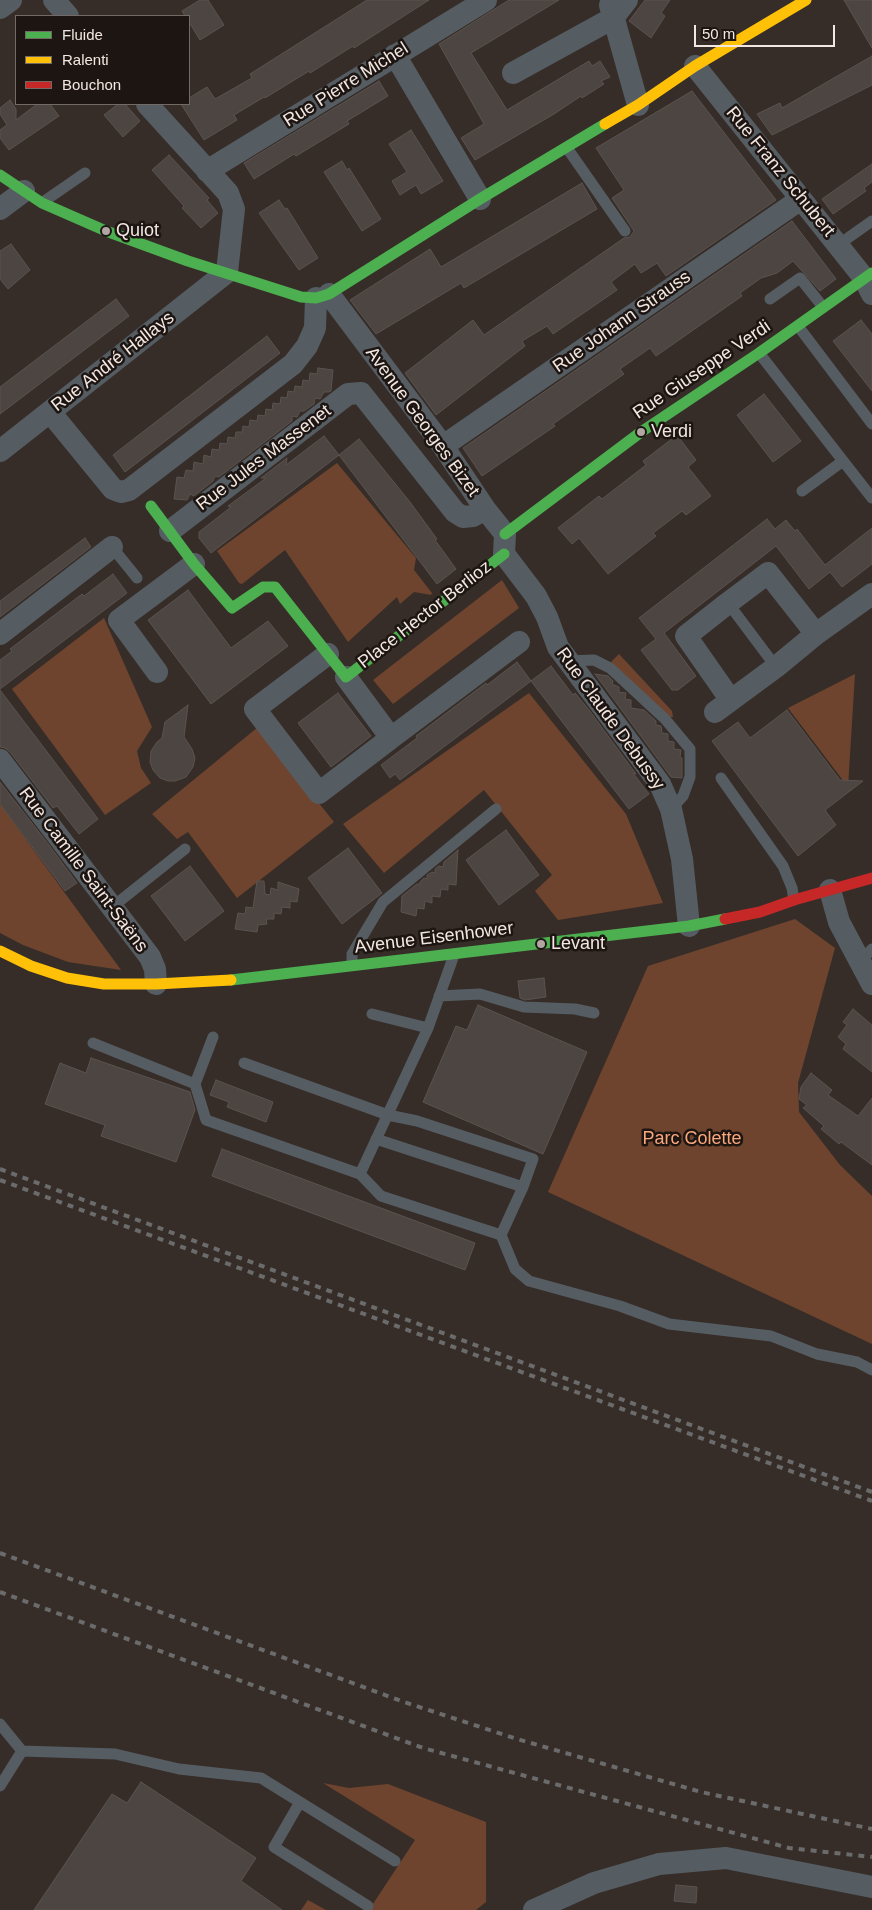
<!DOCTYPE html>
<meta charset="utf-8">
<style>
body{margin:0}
#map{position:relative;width:872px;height:1910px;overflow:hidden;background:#362d28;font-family:Arial,sans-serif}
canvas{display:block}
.legend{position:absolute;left:15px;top:15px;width:175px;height:90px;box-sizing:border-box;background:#1d1511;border:1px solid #736965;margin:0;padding:6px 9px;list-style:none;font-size:15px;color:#f3e7e2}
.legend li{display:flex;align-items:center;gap:10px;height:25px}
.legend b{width:25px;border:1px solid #736965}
.scale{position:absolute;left:694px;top:25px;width:141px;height:22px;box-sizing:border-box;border:2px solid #f3e7e2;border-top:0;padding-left:6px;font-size:15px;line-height:18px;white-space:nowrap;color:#f3e7e2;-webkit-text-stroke:4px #1d1511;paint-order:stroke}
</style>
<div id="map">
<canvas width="872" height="1910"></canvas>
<ul class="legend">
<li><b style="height:6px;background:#4caf50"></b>Fluide</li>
<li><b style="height:6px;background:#ffc107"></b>Ralenti</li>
<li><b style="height:6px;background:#c62828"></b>Bouchon</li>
</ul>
<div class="scale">50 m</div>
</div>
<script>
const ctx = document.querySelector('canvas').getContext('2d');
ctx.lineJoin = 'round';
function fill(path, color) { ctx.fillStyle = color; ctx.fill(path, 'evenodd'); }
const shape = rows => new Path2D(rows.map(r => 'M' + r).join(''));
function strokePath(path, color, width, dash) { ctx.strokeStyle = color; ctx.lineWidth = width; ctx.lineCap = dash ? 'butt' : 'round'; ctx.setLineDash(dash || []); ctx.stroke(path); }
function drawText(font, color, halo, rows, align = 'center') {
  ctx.font = font + ' Arial,sans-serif'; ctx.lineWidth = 5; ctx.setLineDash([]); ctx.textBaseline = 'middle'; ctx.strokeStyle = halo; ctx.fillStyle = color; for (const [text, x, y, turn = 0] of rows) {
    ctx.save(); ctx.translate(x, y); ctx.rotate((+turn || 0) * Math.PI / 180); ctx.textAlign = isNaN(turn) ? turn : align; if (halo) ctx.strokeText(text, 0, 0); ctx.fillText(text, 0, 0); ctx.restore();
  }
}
fill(shape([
 [337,463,416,558,414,570,432,593,431,595,414,592,400,604,397,597,348,642,285,550,242,584,239,583,217,551],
 [502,580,519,608,393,704,373,680],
 [104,618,152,727,137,751,141,768,151,783,105,815,12,689],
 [619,654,672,711,673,717,669,717,611,662],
 [855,674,848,787,788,708],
 [529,693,626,814,663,903,558,920,535,891,552,875,484,790,384,873,343,824],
 [258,727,334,822,237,898,188,832,177,839,152,814],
 [0,804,121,970,68,962,23,945,0,933],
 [795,919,835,948,798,1083,799,1112,840,1165,872,1196,872,1344,548,1192,648,966],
 [323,1783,349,1788,388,1784,486,1822,486,1902,476,1910,369,1910,415,1840],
 [308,1900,326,1910,301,1910]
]), '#6f442e');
const building = shape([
 [200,0,208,0,224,25,200,40,189,22,189,16,185,16,182,11,200,0],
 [367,0,429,0,354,48,353,46,310,73,309,71,265,98,264,97,234,115,237,120,204,140,181,104,189,104,189,98,207,87,215,99,252,78,250,74,367,0],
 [509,0,559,0,471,53,507,110,589,61,592,66,600,61,610,77,601,81,604,84,582,98,581,96,554,114,475,160,461,138,484,124,439,44,509,0],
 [645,0,670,0,661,13,665,16,651,38,629,21,645,0],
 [844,0,872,0,872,48,844,0],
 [872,56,872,85,772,135,757,114,780,103,782,108,872,56],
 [379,81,388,96,347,121,349,124,296,156,294,154,254,179,244,163,379,81],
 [692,91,776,200,666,276,657,263,641,273,635,264,611,282,617,290,553,334,547,326,522,341,525,346,436,415,405,373,473,320,484,335,624,238,630,237,634,231,612,198,624,190,596,148,692,91],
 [10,100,16,109,16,120,37,104,50,104,59,116,9,150,0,138,0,130,7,125,0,114,0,108,10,100],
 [118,104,125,104,140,121,123,137,104,115,118,104],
 [411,130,443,181,421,194,416,185,400,195,392,181,407,172,389,144,411,130],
 [169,155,209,198,207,200,218,213,201,228,182,208,184,206,152,170,169,155],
 [342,161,347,170,349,168,381,219,362,231,324,172,342,161],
 [872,164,872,182,864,188,866,191,833,214,822,199,872,164],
 [582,183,597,209,464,288,461,283,376,334,350,300,430,249,441,267,582,183],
 [279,200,285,209,287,208,318,258,299,270,259,213,279,200],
 [792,221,836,279,820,291,793,261,777,273,761,278,740,293,742,296,656,356,650,348,620,369,624,374,553,424,555,426,482,476,463,448,792,221],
 [11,244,30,270,8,289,0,279,0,251,11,244],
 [116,299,129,316,0,414,0,387,116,299],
 [861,320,872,334,872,391,833,341,861,320],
 [267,336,280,353,125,472,113,455,267,336],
 [318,368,333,370,331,391,329,392,324,392,320,399,315,398,314,404,304,411,300,411,297,417,292,416,292,421,219,477,215,476,213,481,194,496,190,494,187,500,174,499,177,477,184,478,186,470,193,471,194,462,203,464,204,455,211,457,212,449,219,450,220,443,227,444,228,437,235,438,236,432,242,432,243,426,249,427,250,420,257,421,258,415,265,416,266,409,272,410,273,403,280,404,281,397,287,398,288,391,294,392,295,386,302,387,303,380,309,381,310,373,317,374,318,368],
 [764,394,801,441,773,462,737,415,764,394],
 [677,435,696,460,688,467,711,496,686,515,682,511,653,533,656,536,608,574,579,538,572,544,558,528,599,496,602,499,646,465,643,461,677,435],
 [324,436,339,455,211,553,199,538,199,532,231,507,228,506,266,478,261,478,287,458,286,465,324,436],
 [359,439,410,502,437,539,435,540,456,569,437,584,339,455,359,439],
 [767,519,775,529,786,520,795,531,797,529,825,565,872,528,872,564,842,587,830,572,809,589,776,546,664,633,696,676,678,690,672,690,641,650,656,639,639,618,767,519],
 [85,538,91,547,0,617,0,601,85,538],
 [113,574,127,593,0,689,0,660,12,651,10,649,82,594,84,596,113,574],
 [188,590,231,648,268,621,288,646,211,704,148,620,188,590],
 [517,662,531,681,400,780,395,774,390,778,381,765,417,738,416,736,486,683,487,685,517,662],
 [551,666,573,695,575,693,589,710,636,774,633,773,649,794,629,809,531,681,551,666],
 [595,674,608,676,613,681,612,684,619,687,619,692,626,693,625,699,631,700,631,708,644,710,656,721,656,725,661,726,662,733,668,734,668,741,674,742,674,749,681,750,680,757,682,758,682,778,671,777,595,674],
 [0,690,98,819,79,834,57,806,53,808,10,752,5,748,0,747,0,690],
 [338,693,371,736,331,767,298,723,338,693],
 [188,705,184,737,192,749,195,758,193,767,186,777,175,781,168,781,160,778,153,770,150,762,151,751,157,742,162,738,165,722,188,705],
 [787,710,840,780,863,781,825,810,836,825,798,856,712,741,738,722,750,738,787,710],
 [0,782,49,845,77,883,65,891,0,804,0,782],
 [506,830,539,875,499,905,466,860,506,830],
 [348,848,382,893,342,924,308,878,348,848],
 [458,850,456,885,448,884,448,890,441,889,440,897,432,896,432,903,425,901,424,909,417,908,416,916,401,912,402,896,417,884,420,884,420,882,424,878,427,879,427,875,432,872,435,873,435,869,439,866,443,867,444,862,458,850],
 [190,866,224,911,185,941,151,896,190,866],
 [257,881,264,881,265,894,270,895,271,888,278,890,278,882,299,889,297,902,290,901,290,908,282,907,281,914,274,913,274,919,266,919,267,924,258,925,257,932,235,929,238,913,245,914,246,907,253,908,257,881],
 [544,978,546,997,525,1000,520,998,518,981,544,978],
 [478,1005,587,1052,543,1154,423,1102,456,1026,467,1030,478,1005],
 [853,1009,872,1025,872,1072,843,1049,846,1044,838,1037,847,1025,843,1022,853,1009],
 [91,1058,190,1092,195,1110,176,1162,101,1136,105,1125,45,1104,60,1063,86,1073,91,1058],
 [811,1073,832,1090,828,1095,858,1116,872,1098,872,1165,841,1142,839,1144,821,1129,824,1126,803,1108,807,1105,799,1099,801,1087,811,1073],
 [216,1080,273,1102,266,1122,227,1107,229,1102,210,1095,216,1080],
 [222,1149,475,1243,465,1270,212,1176,222,1149],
 [141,1782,256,1858,241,1881,282,1910,34,1910,112,1794,127,1803,141,1782],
 [676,1885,697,1887,696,1903,674,1901,676,1885]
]);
fill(building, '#4d4541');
strokePath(building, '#5b534f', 1);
strokePath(shape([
 [567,148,625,231],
 [43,202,85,173],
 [838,245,872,221],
 [770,299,800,278,823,307],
 [798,326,872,424],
 [759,353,872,498],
 [802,491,843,461],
 [112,547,137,578],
 [728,603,776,667],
 [568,661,594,660,610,668,665,719,690,749,690,777,683,796,671,809],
 [721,778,783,866,792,888,794,900],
 [111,908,185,849],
 [860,962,872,949],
 [352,965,352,954,383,902,496,809],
 [439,996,480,994,524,1007,575,1009,594,1013],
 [372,1014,428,1028],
 [93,1043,195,1084,206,1120,360,1174,428,1028,454,955],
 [244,1063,388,1115,417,1121,533,1159,523,1187,376,1139],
 [195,1084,213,1037],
 [360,1174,381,1196,501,1235,523,1187],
 [501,1235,515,1269,529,1281,620,1306,669,1324,771,1336,817,1354,857,1362,872,1370],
 [0,1724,22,1751],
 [0,1786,22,1751,115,1754,179,1769,261,1778,395,1861],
 [300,1802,274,1847,368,1906]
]), '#555d63', 11);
strokePath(shape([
 [54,0,68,16],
 [610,5,638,105],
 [0,8,11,0],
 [395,55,480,199],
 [695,66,864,278,872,294],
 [513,73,613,18,627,0],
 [207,171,486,0],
 [0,209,24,191],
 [329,294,443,446,485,509,505,534,504,554,536,596,547,617,558,647,660,784,671,809,682,859,689,926],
 [50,412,113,489,121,492,129,490,293,364,307,346,315,328,316,298],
 [443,446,801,199],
 [0,451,227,272,234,209,228,193,147,104],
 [170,531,348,394,361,393,455,512,463,517,473,516,485,509],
 [0,634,112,547],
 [328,654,255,709,319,793,391,738,346,677],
 [157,672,119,620,194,564],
 [730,699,686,636,728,603,768,573,816,634],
 [715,712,776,667,816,634,872,594],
 [391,738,519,642],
 [0,760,150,957,155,969,156,984],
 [830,890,839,922,872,984],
 [534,1910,594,1883,659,1864,726,1858,872,1887]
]), '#555d63', 22);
strokePath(shape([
 [0,175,42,203,106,231,188,261,301,297,316,298,329,294,480,199,605,124],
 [151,506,194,564,232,608,263,587,275,587,346,677,504,554],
 [505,534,641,432,759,353,872,273],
 [231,980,689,926,725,919]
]), '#4caf50', 11);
strokePath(shape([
 [605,124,638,105,695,66,806,0],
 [0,951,31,966,67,978,104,984,156,984,231,980]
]), '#ffc107', 11);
strokePath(shape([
 [725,919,760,912,794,900,872,878]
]), '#c62828', 11);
strokePath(shape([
 [0,1169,872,1492],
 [0,1180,872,1501],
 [0,1553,404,1702,517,1739,701,1792,872,1829],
 [0,1592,423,1748,789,1848,872,1857]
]), '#6b6b6c', 4, [6, 6]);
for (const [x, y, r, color] of [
 [106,231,5,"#b1a6a1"],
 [641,432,5,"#b1a6a1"],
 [541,944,5,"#b1a6a1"]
]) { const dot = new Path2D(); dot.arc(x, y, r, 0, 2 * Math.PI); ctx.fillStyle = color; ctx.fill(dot); strokePath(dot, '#1d1511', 2); }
drawText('18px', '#f3e7e2', '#1d1511', [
 ["Rue Pierre Michel",346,85,-32],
 ["Rue Franz Schubert",780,172,51],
 ["Rue Johann Strauss",622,322,-35],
 ["Rue André Hallays",113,362,-38],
 ["Rue Giuseppe Verdi",702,370,-34],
 ["Avenue Georges Bizet",422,422,54],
 ["Rue Jules Massenet",264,458,-37],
 ["Place Hector Berlioz",425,615,-38],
 ["Rue Claude Debussy",610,719,54],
 ["Rue Camille Saint-Saëns",83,870,53],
 ["Avenue Eisenhower",434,938,-7]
]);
drawText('18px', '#f3e7e2', '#1d1511', [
 ["Quiot",116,231],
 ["Verdi",651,432],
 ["Levant",551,944]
], 'left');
drawText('18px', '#fba77c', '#1d1511', [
 ["Parc Colette",692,1139]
]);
</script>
